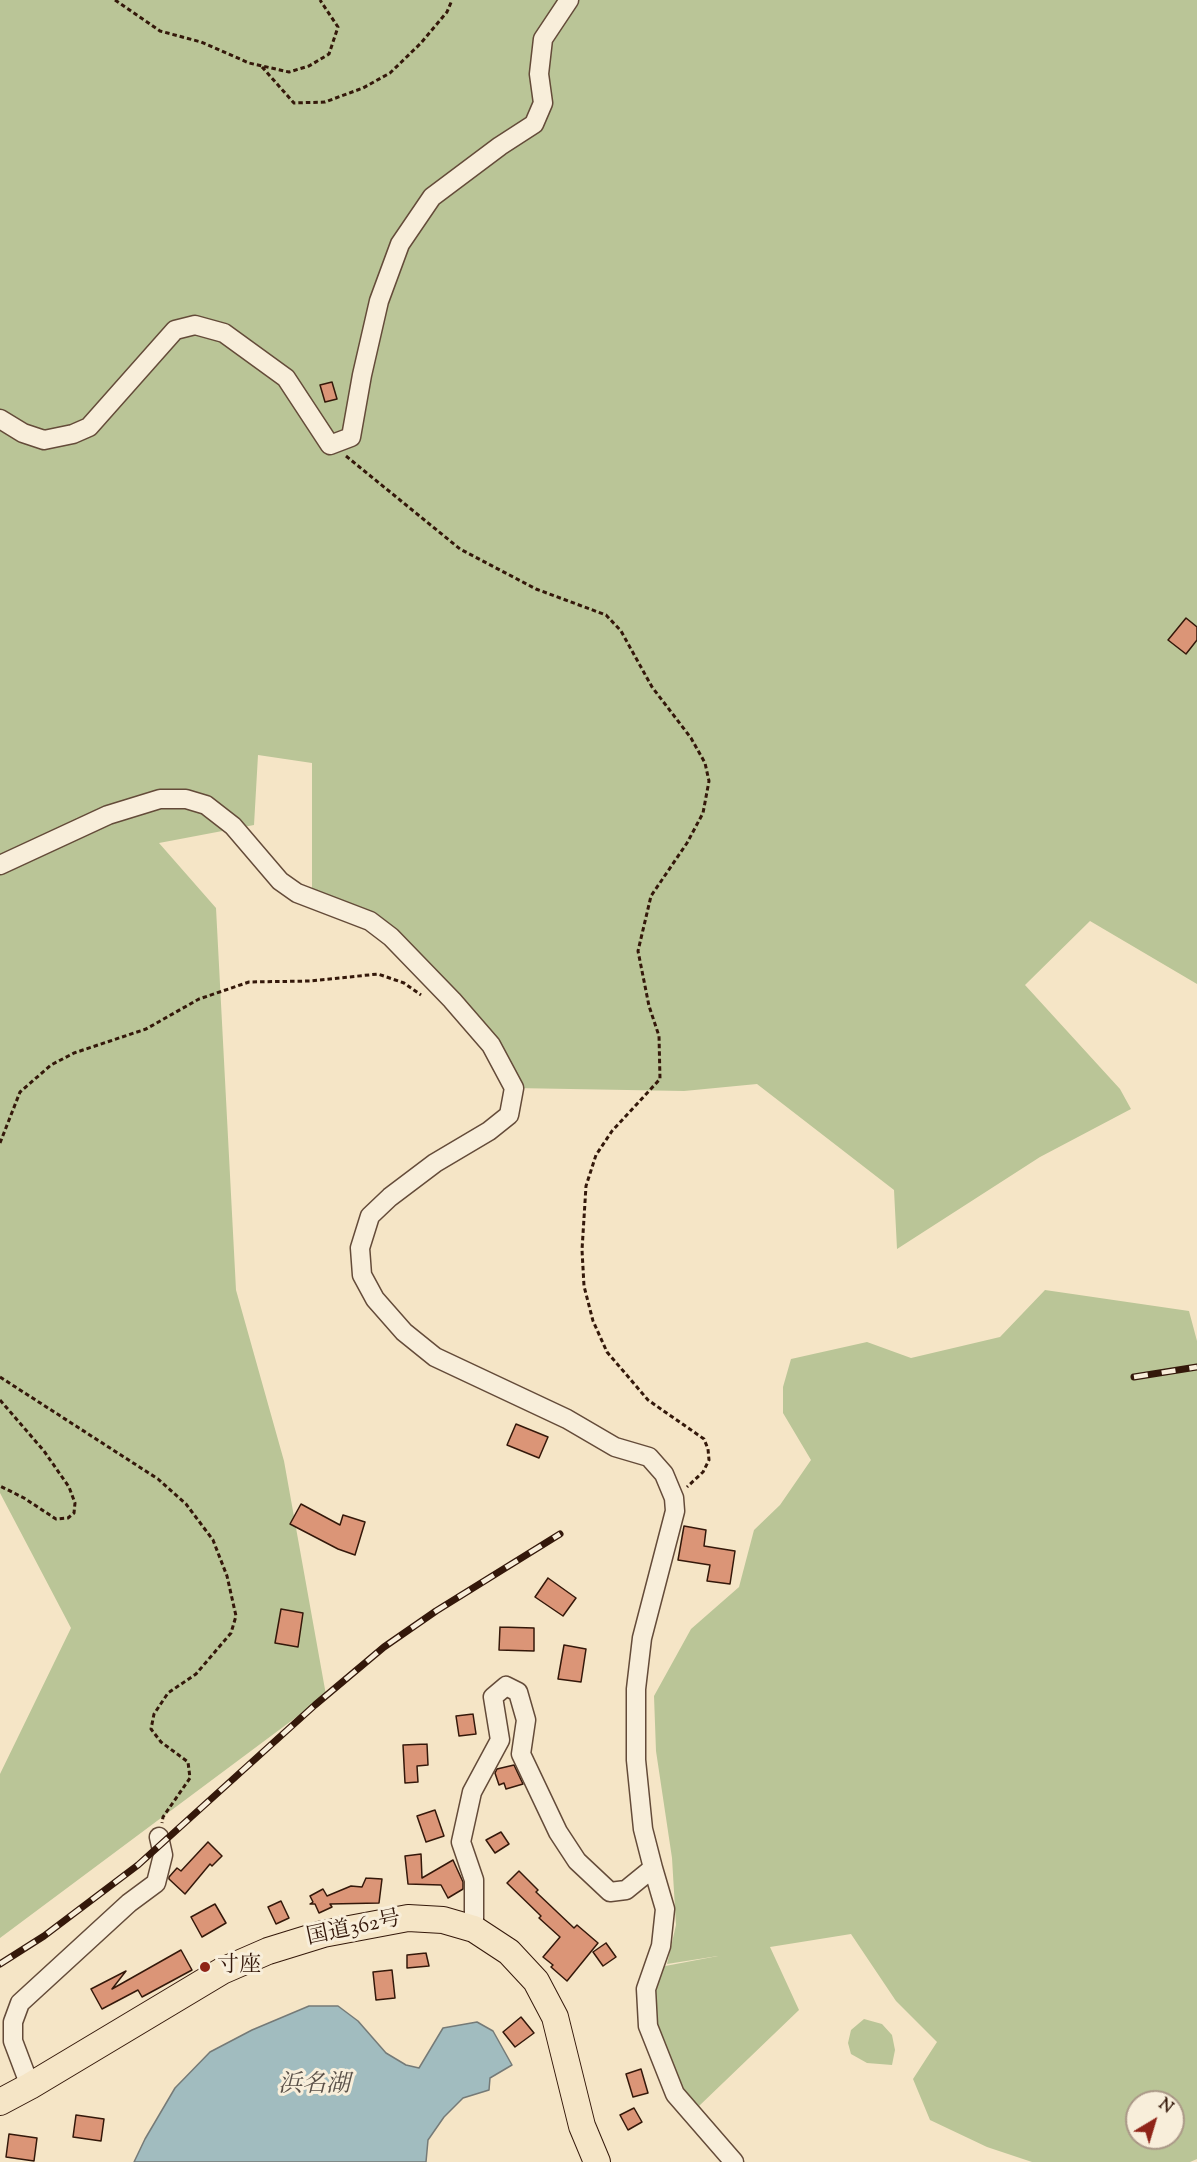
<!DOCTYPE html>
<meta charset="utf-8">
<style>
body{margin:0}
#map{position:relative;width:1197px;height:2162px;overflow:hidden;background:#f5e5c6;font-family:"Sorts Mill Goudy",serif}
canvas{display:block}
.north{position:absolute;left:1125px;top:2090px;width:60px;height:60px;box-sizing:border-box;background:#f8eeda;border:2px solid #aa9887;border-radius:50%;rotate:38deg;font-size:16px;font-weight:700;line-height:24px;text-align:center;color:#34180a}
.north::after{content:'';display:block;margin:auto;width:21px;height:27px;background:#8f2418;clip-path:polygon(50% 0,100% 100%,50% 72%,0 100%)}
</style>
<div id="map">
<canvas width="1197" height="2162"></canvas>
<div class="north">N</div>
</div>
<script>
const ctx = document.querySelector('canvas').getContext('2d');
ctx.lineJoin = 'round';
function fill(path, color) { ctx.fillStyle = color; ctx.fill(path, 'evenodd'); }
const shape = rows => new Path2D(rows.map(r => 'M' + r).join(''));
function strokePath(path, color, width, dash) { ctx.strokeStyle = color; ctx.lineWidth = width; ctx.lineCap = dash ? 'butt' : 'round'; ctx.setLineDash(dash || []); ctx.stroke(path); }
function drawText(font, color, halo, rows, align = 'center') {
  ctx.font = font + ' "Sorts Mill Goudy","Noto Serif JP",serif'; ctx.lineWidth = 6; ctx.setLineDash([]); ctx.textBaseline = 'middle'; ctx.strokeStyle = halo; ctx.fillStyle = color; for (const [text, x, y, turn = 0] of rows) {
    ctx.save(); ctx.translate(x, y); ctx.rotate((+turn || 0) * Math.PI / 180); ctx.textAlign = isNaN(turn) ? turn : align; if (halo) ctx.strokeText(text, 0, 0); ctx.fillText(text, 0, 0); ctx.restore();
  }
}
fill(shape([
 [0,0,1197,0,1197,984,1090,921,1025,985,1120,1089,1131,1109,1040,1157,897,1249,894,1190,757,1084,684,1091,514,1088,480,1026,370,921,312,896,312,763,258,755,254,825,159,843,216,908,236,1290,284,1461,326,1695,0,1938,0,1774,71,1628,0,1493],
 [1045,1290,1189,1311,1197,1341,1197,2159,1190,2162,1032,2162,987,2147,930,2120,913,2079,937,2042,896,2001,851,1934,770,1947,799,2010,699,2106,681,2094,656,2027,652,1994,660,1967,718,1956,667,1964,676,1925,672,1858,656,1751,654,1696,691,1629,739,1587,754,1530,780,1505,811,1460,783,1413,783,1387,791,1359,867,1342,911,1358,1000,1337],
 [1137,2102,1173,2102,1173,2138,1137,2138],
 [864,2019,882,2024,892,2035,895,2050,892,2065,867,2063,851,2054,848,2043,851,2030]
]), '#bac597');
const water = shape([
 [309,2006,338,2006,358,2021,386,2053,406,2065,419,2068,443,2028,477,2022,493,2031,512,2065,490,2078,489,2090,463,2098,444,2117,428,2140,426,2162,134,2162,145,2139,175,2088,210,2052,252,2030,309,2006]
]);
fill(water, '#a1bcbf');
strokePath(water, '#757a77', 1.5);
const building = shape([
 [332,382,337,399,325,402,320,385,332,382],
 [1186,618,1197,627,1197,640,1186,654,1168,640,1186,618],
 [516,1424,548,1437,539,1458,507,1445,516,1424],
 [301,1504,340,1525,343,1515,365,1522,355,1555,338,1549,290,1524,301,1504],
 [684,1526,706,1530,704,1546,735,1551,730,1584,707,1581,710,1565,678,1560,684,1526],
 [548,1578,576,1598,563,1616,535,1597,548,1578],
 [281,1609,303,1613,298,1647,275,1643,281,1609],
 [500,1627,534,1628,534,1651,499,1650,500,1627],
 [564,1645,586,1649,581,1682,558,1679,564,1645],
 [473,1714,476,1734,459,1736,456,1716,473,1714],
 [427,1744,428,1765,417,1766,418,1782,405,1783,403,1745,427,1744],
 [514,1765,523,1784,506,1789,504,1783,499,1785,495,1773,497,1769,514,1765],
 [435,1810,444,1836,426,1842,417,1816,435,1810],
 [501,1832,509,1844,495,1853,486,1840,501,1832],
 [208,1842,222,1856,212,1866,210,1864,185,1894,169,1879,169,1877,177,1868,181,1871,208,1842],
 [421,1854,422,1878,453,1860,463,1882,463,1889,448,1898,441,1885,408,1884,405,1856,421,1854],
 [519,1871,538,1890,536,1892,574,1928,577,1925,598,1943,567,1981,551,1967,553,1965,543,1957,560,1937,539,1918,541,1916,507,1883,519,1871],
 [366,1878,382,1879,379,1903,330,1904,332,1907,319,1913,315,1904,310,1904,313,1902,310,1896,323,1889,327,1896,351,1886,362,1887,366,1878],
 [281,1901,289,1918,276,1924,268,1907,281,1901],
 [215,1904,226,1923,202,1937,191,1917,215,1904],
 [606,1943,616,1957,603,1966,593,1952,606,1943],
 [181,1950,192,1970,142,1997,138,1990,102,2009,91,1989,126,1971,112,1989,181,1950],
 [426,1953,429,1966,407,1968,407,1955,426,1953],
 [392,1970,395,1998,376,2000,373,1972,392,1970],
 [521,2017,534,2033,515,2047,503,2032,521,2017],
 [641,2069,648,2093,633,2097,626,2074,641,2069],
 [634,2108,642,2122,628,2130,620,2115,634,2108],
 [76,2115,104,2119,101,2141,73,2137,76,2115],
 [9,2134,37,2138,34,2161,6,2157,9,2134]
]);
fill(building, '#db9577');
strokePath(building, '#34180a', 1.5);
const minor = shape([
 [0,419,23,433,44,440,73,434,89,427,175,330,195,325,224,333,286,378,330,445,351,437,362,375,379,301,400,244,432,197,500,146,534,124,543,103,539,74,543,39,569,0],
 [0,865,108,815,160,799,186,799,206,805,233,826,280,881,297,893,370,921,391,937,452,1000,491,1045,514,1088,509,1115,489,1131,435,1163,390,1197,370,1216,360,1248,362,1275,375,1299,404,1332,435,1357,567,1419,615,1447,649,1457,664,1474,674,1498,675,1511,642,1638,636,1689,636,1760,643,1829,653,1868,626,1890,610,1892,577,1861,558,1832,521,1754,526,1720,518,1692,506,1686,493,1697,500,1740,472,1792,461,1842,474,1880,474,1929],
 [653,1868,665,1909,661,1946,646,1989,648,2026,675,2094,734,2162],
 [30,2086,13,2041,13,2022,20,2003,129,1903,156,1883,163,1855,159,1837]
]);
const highway = shape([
 [0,2102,30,2086,222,1971,268,1951,323,1934,408,1918,443,1920,474,1929,509,1952,536,1981,555,2017,582,2126,597,2162]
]);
strokePath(minor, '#644b39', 21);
strokePath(highway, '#34180a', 28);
strokePath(shape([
 [115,0,160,31,201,42,249,63,289,72,309,66,329,54,338,27,320,0],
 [262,67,294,103,325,102,363,88,390,73,421,43,447,12,452,0],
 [346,456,460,549,536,589,606,615,621,631,652,687,691,738,705,763,709,781,703,813,687,843,651,896,638,951,649,1006,659,1036,660,1079,612,1131,596,1155,586,1186,582,1250,584,1286,593,1321,607,1352,648,1400,704,1439,708,1449,709,1460,703,1472,687,1487],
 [0,1143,20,1092,51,1065,74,1053,146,1029,199,999,249,982,310,981,378,974,404,983,421,995],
 [0,1377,158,1479,186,1504,213,1540,227,1576,236,1616,231,1633,196,1674,168,1693,154,1714,151,1729,161,1742,188,1762,190,1778,163,1817,162,1823],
 [0,1400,44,1451,69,1487,75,1503,74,1513,68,1518,56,1519,24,1498,0,1486]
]), '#34180a', 3, [4.5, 3]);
strokePath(minor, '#f8eeda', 18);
strokePath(highway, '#f5e5c6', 26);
const rail = shape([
 [1134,1377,1197,1367],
 [0,1964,44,1936,138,1865,315,1705,384,1647,436,1611,560,1534]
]);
strokePath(rail, '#34180a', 7);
strokePath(rail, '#f8eeda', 4.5, [14]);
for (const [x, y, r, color] of [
 [205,1967,6,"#8f2418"]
]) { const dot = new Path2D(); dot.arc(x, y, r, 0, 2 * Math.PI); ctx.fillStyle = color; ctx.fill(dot); strokePath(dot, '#f8eeda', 2); }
drawText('22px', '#34180a', '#f8eeda', [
 ["国道362号",354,1930,-12]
]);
drawText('22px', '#34180a', '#f8eeda', [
 ["寸座",217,1967]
], 'left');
drawText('italic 24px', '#5a5149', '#f8eeda', [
 ["浜名湖",314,2087]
]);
</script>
